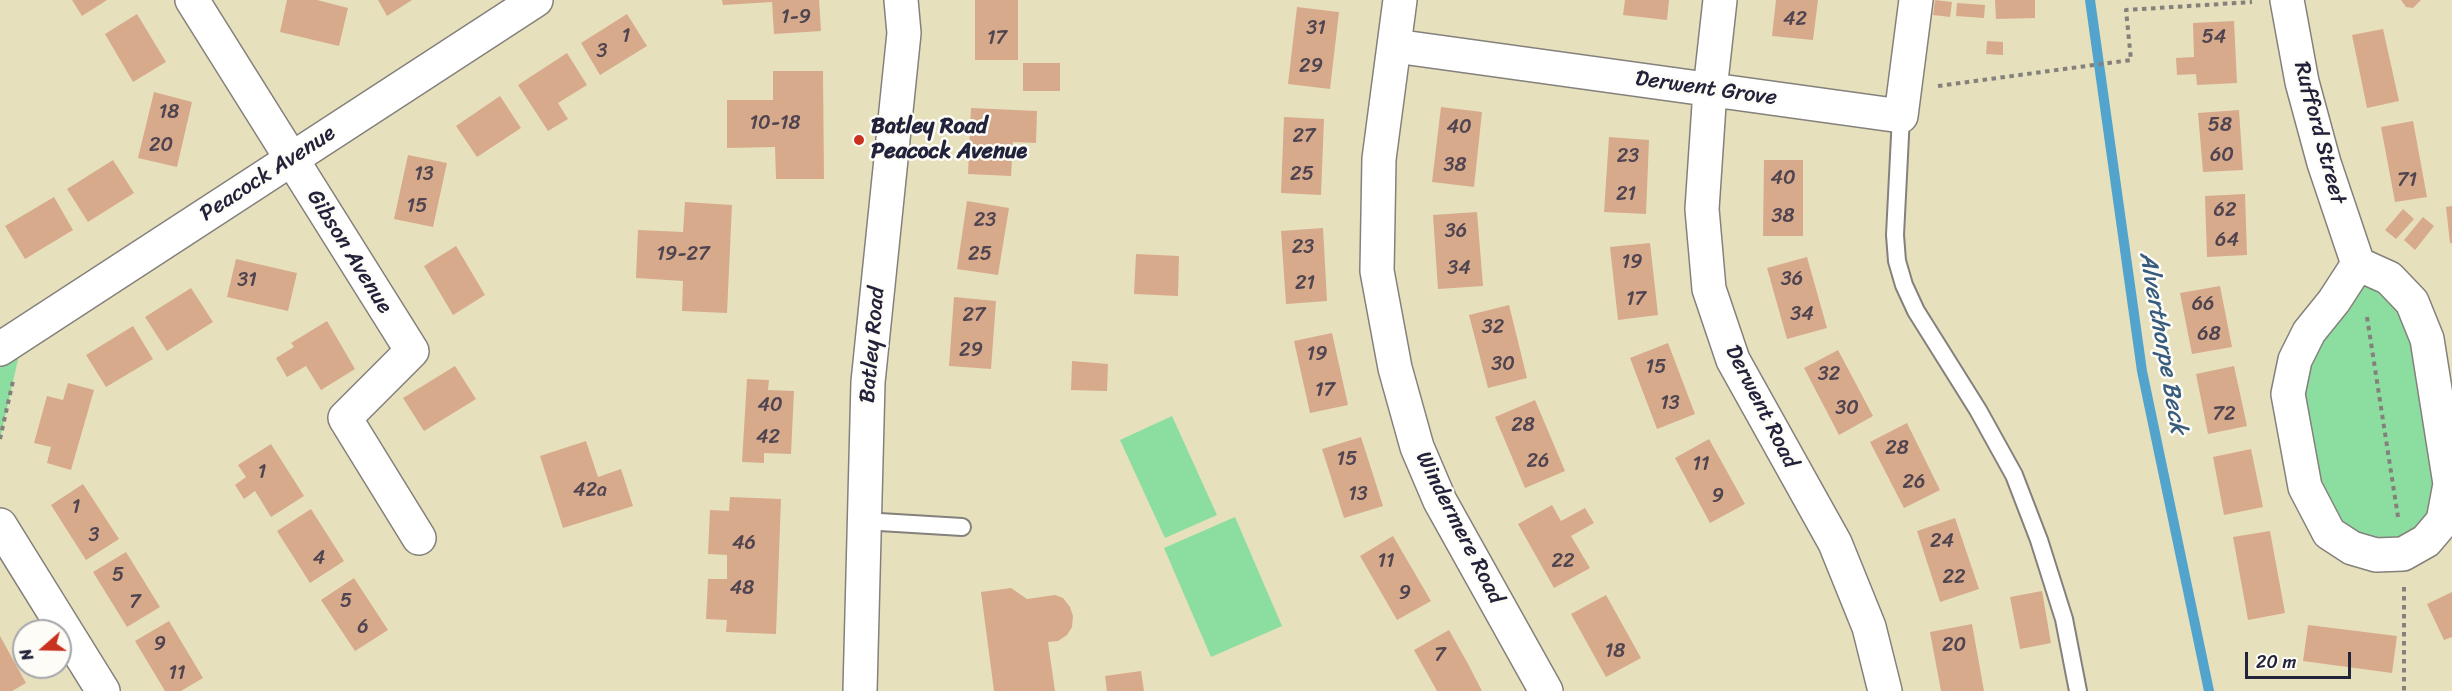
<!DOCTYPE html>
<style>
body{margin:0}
#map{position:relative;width:2452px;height:691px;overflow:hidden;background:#e7e0bc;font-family:Sriracha,sans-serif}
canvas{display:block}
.north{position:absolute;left:12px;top:619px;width:60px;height:60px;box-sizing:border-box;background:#fdfcf7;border:2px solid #a5a5ac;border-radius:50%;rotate:250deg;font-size:16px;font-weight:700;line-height:24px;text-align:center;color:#22223b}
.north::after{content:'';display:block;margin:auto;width:21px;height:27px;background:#c8321e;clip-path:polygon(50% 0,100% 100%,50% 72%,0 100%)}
.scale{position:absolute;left:2245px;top:652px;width:106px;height:27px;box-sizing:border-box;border:3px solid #22223b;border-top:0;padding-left:8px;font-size:18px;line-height:21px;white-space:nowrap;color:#22223b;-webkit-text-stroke:4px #fdfcf7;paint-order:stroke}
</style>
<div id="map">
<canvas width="2452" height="691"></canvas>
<div class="north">N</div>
<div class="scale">20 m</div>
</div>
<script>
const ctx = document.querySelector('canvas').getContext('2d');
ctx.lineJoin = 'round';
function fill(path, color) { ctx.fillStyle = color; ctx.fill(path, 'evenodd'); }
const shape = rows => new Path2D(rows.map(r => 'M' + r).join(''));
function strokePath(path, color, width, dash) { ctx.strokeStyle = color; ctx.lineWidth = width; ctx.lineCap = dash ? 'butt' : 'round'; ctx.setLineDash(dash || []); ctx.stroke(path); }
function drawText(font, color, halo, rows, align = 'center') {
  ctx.font = font + ' Sriracha,sans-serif'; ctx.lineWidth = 5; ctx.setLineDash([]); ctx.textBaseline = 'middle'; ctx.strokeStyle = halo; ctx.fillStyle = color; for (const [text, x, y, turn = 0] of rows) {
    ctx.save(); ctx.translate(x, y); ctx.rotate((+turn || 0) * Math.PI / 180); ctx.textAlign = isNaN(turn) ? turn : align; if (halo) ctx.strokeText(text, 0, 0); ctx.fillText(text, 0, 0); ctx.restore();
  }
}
fill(shape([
 [2358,264,2412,302,2450,484,2403,554,2329,533,2295,360],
 [0,327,24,333,0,439],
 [1172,416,1217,515,1165,538,1120,440],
 [1235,517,1282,626,1211,657,1164,548]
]), '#8bde9f');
strokePath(shape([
 [2090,0,2142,371,2209,691]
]), '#53a4cd', 10);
fill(shape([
 [72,0,107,0,82,16],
 [287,0,317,0,348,8,339,46,280,32],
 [378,0,412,0,387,16],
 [722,0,819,0,821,31,774,34,772,2,723,5],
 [975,0,1018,0,1018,60,975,60],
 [1625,0,1669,0,1667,20,1623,15],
 [1776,0,1818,0,1813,40,1772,36],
 [1935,0,1952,2,1950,17,1933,15],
 [1995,0,2035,0,2035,18,1996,19],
 [2401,0,2421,0,2413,8,2406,7],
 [1957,3,1985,5,1984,18,1956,16],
 [1297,7,1339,12,1330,89,1288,84],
 [137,14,166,62,133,82,105,34],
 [627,14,647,46,600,75,581,43],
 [2234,21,2237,83,2197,85,2196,74,2177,75,2176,58,2194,57,2193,23],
 [2383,29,2399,101,2367,108,2352,35],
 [1987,41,2003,42,2003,55,1986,54],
 [567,53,587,85,558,103,568,119,548,131,518,85],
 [1023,63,1060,63,1060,91,1023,91],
 [773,71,823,71,824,179,776,179,775,147,727,148,727,100,773,100],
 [154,92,192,102,177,167,138,158],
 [500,96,521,128,477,157,456,126],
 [1441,107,1482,112,1474,187,1432,182],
 [971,108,1037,111,1036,143,1013,142,1011,176,968,174],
 [2239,110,2243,170,2203,172,2198,113],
 [1284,117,1324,119,1321,195,1281,193],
 [2413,121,2427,197,2395,202,2381,127],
 [1609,137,1649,140,1646,214,1604,212],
 [408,155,447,163,433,227,394,219],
 [113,160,134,193,88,222,67,189],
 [1764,160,1803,160,1803,236,1763,236],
 [2245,194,2247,255,2207,257,2205,196],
 [54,197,73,230,25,259,5,226],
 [967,201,1009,208,998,275,957,269],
 [685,202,732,205,727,313,682,311,683,281,636,278,638,230,683,232],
 [2452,206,2452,243,2450,243,2446,207],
 [2403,209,2414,219,2396,239,2385,230],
 [1477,212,1483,286,1438,289,1433,215],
 [2423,217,2434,226,2415,250,2404,240],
 [1323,228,1327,301,1286,304,1281,231],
 [1650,243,1658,315,1618,320,1610,247],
 [456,246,485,295,453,315,424,266],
 [1136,254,1179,256,1178,296,1134,294],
 [1807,257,1827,328,1787,339,1767,268],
 [236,259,297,273,288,311,227,297],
 [2220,286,2232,347,2192,354,2180,293],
 [191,288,213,322,167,351,145,317],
 [954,297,996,301,991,369,949,366],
 [1509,305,1527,378,1488,388,1469,315],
 [327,321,355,369,321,390,306,366,287,377,276,358,294,347,291,343],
 [133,326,153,359,106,387,86,355],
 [1332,333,1348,405,1310,413,1294,341],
 [1668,343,1695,414,1657,429,1630,358],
 [1838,350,1873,416,1839,435,1804,368],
 [1072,361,1108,364,1107,391,1071,390],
 [455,366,476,399,424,431,403,398],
 [2234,366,2247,426,2208,434,2196,374],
 [747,379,769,380,768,390,794,391,791,454,764,453,764,463,742,462],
 [68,383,94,390,71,470,47,463,51,447,34,443,47,396,63,400],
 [1535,400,1565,471,1525,488,1495,417],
 [1907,423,1940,490,1904,508,1870,442],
 [1361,437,1383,506,1344,518,1322,449],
 [1709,439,1745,504,1710,523,1675,458],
 [586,441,598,477,621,469,633,506,563,528,540,456],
 [271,444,304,496,271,517,255,491,244,499,235,485,246,477,238,465],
 [2251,449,2263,507,2224,515,2213,457],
 [83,484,119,539,86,560,51,505],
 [730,497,781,499,776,634,726,632,727,620,706,619,708,579,727,579,727,555,708,554,710,510,729,511],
 [1552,505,1561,521,1585,508,1594,523,1571,536,1590,568,1554,588,1518,524],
 [311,509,344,561,310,583,277,531],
 [1955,518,1979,589,1940,602,1917,531],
 [2270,531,2285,613,2248,620,2233,537],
 [1393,536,1431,601,1397,620,1360,556],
 [126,552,160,607,127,627,93,572],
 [354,578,388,630,355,651,321,600],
 [1011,588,1027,599,1055,595,1063,598,1070,607,1073,616,1072,627,1067,635,1058,641,1048,642,1055,691,994,691,981,592],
 [2042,591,2051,643,2020,649,2010,597],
 [2452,592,2452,637,2444,640,2427,604],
 [1606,595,1641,658,1606,677,1571,614],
 [169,621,203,678,181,691,165,691,135,641],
 [1972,624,1984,691,1941,691,1930,632],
 [2308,625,2397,636,2392,673,2303,661],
 [1449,630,1467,662,1482,691,1437,691,1414,650],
 [0,636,26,683,12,691,0,691],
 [1141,671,1144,691,1107,691,1105,676]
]), '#d7aa8c');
const lane = shape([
 [1901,116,1895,235,1897,261,1904,285,1916,311,1978,410,2014,475,2039,540,2064,619,2078,691],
 [863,521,962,527]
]);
const street = shape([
 [192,0,412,351,345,418,419,538],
 [1400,0,1379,159,1377,271,1395,368,1417,447,1440,501,1546,691],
 [1720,0,1710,90,1702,209,1709,289,1733,360,1835,543,1869,627,1885,691],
 [2287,0,2302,82,2324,163,2358,264,2389,278,2412,302,2427,339,2450,484,2443,521,2426,541,2403,554,2376,555,2352,548,2329,533,2305,487,2288,394,2295,360,2309,332,2334,301,2358,264],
 [1395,46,1901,116,1916,0],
 [0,349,536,0],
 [0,525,103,691]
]);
const secondary = shape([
 [860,691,868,382,904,33,901,0]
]);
strokePath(lane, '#84817c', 20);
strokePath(street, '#84817c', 36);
strokePath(secondary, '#84817c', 36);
strokePath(shape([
 [1938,86,2131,60,2126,10,2252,2],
 [2367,317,2398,517],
 [0,439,13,381],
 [2404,587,2404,691]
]), '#84817c', 4, [4.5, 4.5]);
strokePath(lane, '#fff', 16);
strokePath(street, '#fff', 33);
strokePath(secondary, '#fff', 33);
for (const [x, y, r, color] of [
 [859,140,6,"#c8321e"]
]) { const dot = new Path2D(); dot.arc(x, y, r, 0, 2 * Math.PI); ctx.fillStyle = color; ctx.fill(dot); strokePath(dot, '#fdfcf7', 2); }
drawText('20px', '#4f444f', null, [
 ["1-9",796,18],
 ["42",1795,20],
 ["31",1316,29],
 ["1",626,37],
 ["54",2214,38],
 ["17",997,39],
 ["3",602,52],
 ["29",1311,67],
 ["18",169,113],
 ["10-18",775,124],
 ["58",2220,126],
 ["40",1459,128],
 ["27",1304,137],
 ["20",161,146],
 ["60",2222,156],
 ["23",1628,157],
 ["38",1455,166],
 ["13",424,175],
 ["25",1302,175],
 ["40",1783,179],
 ["71",2407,181],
 ["21",1626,195],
 ["15",417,207],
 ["62",2225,211],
 ["38",1783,217],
 ["23",985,221],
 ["36",1456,232],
 ["64",2227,241],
 ["23",1303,248],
 ["19-27",683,255],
 ["25",980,255],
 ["19",1632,263],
 ["34",1459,269],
 ["36",1792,280],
 ["31",247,281],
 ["21",1305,284],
 ["17",1636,300],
 ["66",2203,305],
 ["34",1802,315],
 ["27",974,316],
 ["32",1493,328],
 ["68",2209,335],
 ["29",971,351],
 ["19",1317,355],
 ["30",1503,365],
 ["15",1656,368],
 ["32",1829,375],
 ["17",1325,391],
 ["13",1670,404],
 ["40",770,406],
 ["30",1847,409],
 ["72",2224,415],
 ["28",1523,426],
 ["42",768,438],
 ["28",1897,449],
 ["15",1347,460],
 ["26",1538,462],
 ["11",1701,465],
 ["1",262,473],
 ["26",1914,483],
 ["42a",590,491],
 ["13",1358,495],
 ["9",1718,497],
 ["1",76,508],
 ["3",94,536],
 ["24",1942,542],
 ["46",744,544],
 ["4",319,559],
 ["11",1386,562],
 ["22",1563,562],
 ["5",118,576],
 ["22",1954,578],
 ["48",742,589],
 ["9",1405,594],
 ["5",346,602],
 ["7",135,603],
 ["6",363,628],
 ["9",160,645],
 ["20",1954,646],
 ["18",1615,652],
 ["7",1440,656],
 ["11",177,674]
]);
drawText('22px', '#22223b', '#fdfcf7', [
 ["Derwent Grove",1706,89,8],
 ["Rufford Street",2319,133,75],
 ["Peacock Avenue",268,174,-33],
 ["Gibson Avenue",349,252,58],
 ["Batley Road",873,345,-85],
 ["Derwent Road",1761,407,63],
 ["Windermere Road",1459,528,63]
]);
drawText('bold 22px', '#22223b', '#fdfcf7', [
 ["Batley Road",871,127],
 ["Peacock Avenue",871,152]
], 'left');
drawText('italic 24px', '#385c7d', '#fdfcf7', [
 ["Alverthorpe Beck",2162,343,80]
]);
</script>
